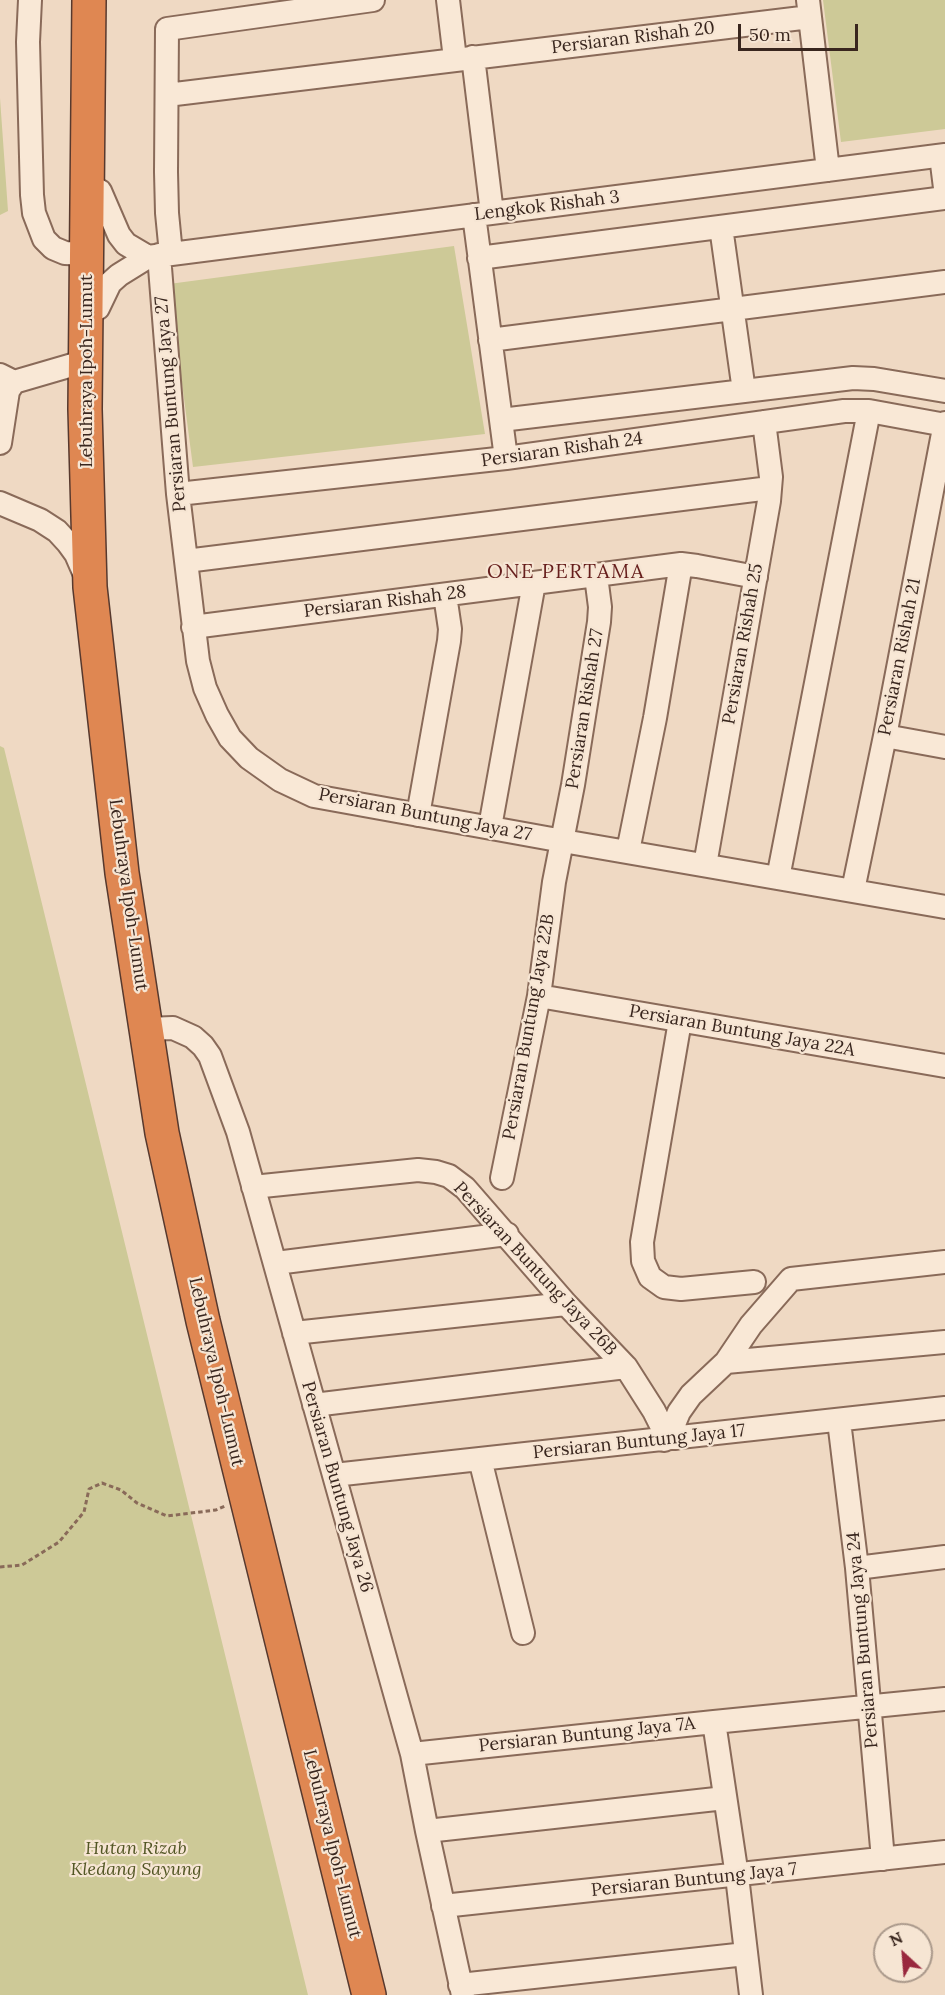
<!DOCTYPE html>
<style>
body{margin:0}
#map{position:relative;width:945px;height:1995px;overflow:hidden;background:#efd9c3;font-family:Lora,serif}
canvas{display:block}
.north{position:absolute;left:873px;top:1923px;width:60px;height:60px;box-sizing:border-box;background:#f6e5d3;border:2px solid #aa998b;border-radius:50%;rotate:334deg;font-size:16px;font-weight:700;line-height:24px;text-align:center;color:#39261e}
.north::after{content:'';display:block;margin:auto;width:21px;height:27px;background:#99283e;clip-path:polygon(50% 0,100% 100%,50% 72%,0 100%)}
.scale{position:absolute;left:738px;top:24px;width:120px;height:27px;box-sizing:border-box;border:3px solid #39261e;border-top:0;padding-left:8px;font-size:18px;line-height:21px;white-space:nowrap;color:#39261e;-webkit-text-stroke:4px #f6e5d3;paint-order:stroke}
</style>
<div id="map">
<canvas width="945" height="1995"></canvas>
<div class="north">N</div>
<div class="scale">50 m</div>
</div>
<script>
const ctx = document.querySelector('canvas').getContext('2d');
ctx.lineJoin = 'round';
function fill(path, color) { ctx.fillStyle = color; ctx.fill(path, 'evenodd'); }
const shape = rows => new Path2D(rows.map(r => 'M' + r).join(''));
function strokePath(path, color, width, dash) { ctx.strokeStyle = color; ctx.lineWidth = width; ctx.lineCap = dash ? 'butt' : 'round'; ctx.setLineDash(dash || []); ctx.stroke(path); }
function drawText(font, color, halo, rows, align = 'center') {
  ctx.font = font + ' Lora,serif'; ctx.lineWidth = 4.5; ctx.setLineDash([]); ctx.textBaseline = 'middle'; ctx.strokeStyle = halo; ctx.fillStyle = color; for (const [text, x, y, turn = 0] of rows) {
    ctx.save(); ctx.translate(x, y); ctx.rotate((+turn || 0) * Math.PI / 180); ctx.textAlign = isNaN(turn) ? turn : align; if (halo) ctx.strokeText(text, 0, 0); ctx.fillText(text, 0, 0); ctx.restore();
  }
}
fill(shape([
 [823,0,945,0,945,129,841,142],
 [0,98,8,211,0,215],
 [454,246,485,434,193,467,169,284],
 [0,746,4,748,308,1995,0,1995]
]), '#cdc997');
const minor = shape([
 [30,0,28,42,32,195,34,213,44,239,53,248,65,253,88,254],
 [448,0,455,59],
 [808,0,828,170],
 [473,57,492,213],
 [167,95,810,17],
 [941,156,945,188],
 [100,191,119,235,126,244,148,257],
 [474,215,506,458],
 [721,227,744,391],
 [171,254,167,213,166,172,167,29,373,0],
 [159,255,178,494,198,661,205,688,217,715,230,738,249,758,280,780,314,796,563,841,945,907],
 [479,258,945,198],
 [98,308,110,283,119,275,148,257,945,155],
 [490,340,945,282],
 [0,375,14,382,86,361],
 [501,420,853,378,874,379,945,391],
 [0,443,8,391,14,382],
 [178,494,506,458,844,411,869,411,945,425],
 [0,503,40,520,57,531,68,543,76,554,86,577],
 [186,561,770,488],
 [193,627,681,564,697,566,756,577],
 [885,736,945,747],
 [418,815,449,641,450,629,445,595],
 [490,827,534,583],
 [628,851,655,718,681,564],
 [705,865,769,501,771,477,764,422],
 [778,878,869,411],
 [853,890,885,736,945,423],
 [539,996,945,1066],
 [680,1021,642,1242,643,1261,650,1277,664,1287,681,1289,754,1282],
 [146,1029,173,1028,193,1037,203,1046,210,1056,238,1132,412,1754,427,1831,463,1995],
 [502,1178,539,996,554,882,573,785,599,622,600,607,596,576],
 [253,1187,418,1170,436,1172,449,1176,465,1188,566,1304,626,1367,654,1411,662,1427,664,1440],
 [276,1263,507,1234],
 [294,1333,566,1304],
 [726,1362,945,1342],
 [314,1405,626,1367],
 [839,1421,857,1568,883,1859],
 [676,1438,674,1424,679,1412,691,1395,726,1362,751,1325,791,1279,945,1262],
 [480,1459,523,1633],
 [334,1475,945,1408],
 [857,1568,945,1557],
 [714,1722,945,1699],
 [412,1754,714,1722,737,1876,751,1995],
 [427,1831,725,1798],
 [443,1906,945,1852],
 [460,1985,746,1954]
]);
const highway = shape([
 [89,0,85,409,90,587,122,873,162,1133,203,1321,369,1995]
]);
strokePath(minor, '#896a59', 26);
strokePath(highway, '#57392e', 36);
strokePath(shape([
 [0,1567,22,1565,59,1542,84,1512,89,1489,102,1483,121,1490,137,1503,167,1516,216,1510,225,1506]
]), '#896a59', 3, [4.5, 3]);
strokePath(minor, '#f9e8d6', 22);
strokePath(highway, '#df8752', 33);
drawText('18px', '#39261e', '#f6e5d3', [
 ["Persiaran Rishah 20",633,38,-7],
 ["Lengkok Rishah 3",547,206,-7],
 ["Lebuhraya Ipoh-Lumut",87,371,-90],
 ["Persiaran Buntung Jaya 27",171,404,-95],
 ["Persiaran Rishah 24",562,450,-8],
 ["Persiaran Rishah 28",385,602,-7],
 ["Persiaran Rishah 25",743,644,-80],
 ["Persiaran Rishah 21",900,657,-79],
 ["Persiaran Rishah 27",585,709,-81],
 ["Persiaran Buntung Jaya 27",425,815,11],
 ["Lebuhraya Ipoh-Lumut",128,895,82],
 ["Persiaran Buntung Jaya 22B",529,1027,-80],
 ["Persiaran Buntung Jaya 22A",742,1031,10],
 ["Persiaran Buntung Jaya 26B",535,1269,47],
 ["Lebuhraya Ipoh-Lumut",216,1372,77],
 ["Persiaran Buntung Jaya 17",639,1442,-6],
 ["Persiaran Buntung Jaya 26",337,1487,74],
 ["Persiaran Buntung Jaya 24",863,1640,-95],
 ["Persiaran Buntung Jaya 7A",587,1735,-6],
 ["Lebuhraya Ipoh-Lumut",332,1844,76],
 ["Persiaran Buntung Jaya 7",694,1880,-6]
]);
drawText('italic 18px', '#525624', '#f6e5d3', [
 ["Hutan Rizab",136,1849],
 ["Kledang Sayung",136,1870]
]);
ctx.letterSpacing = '1.5px';
drawText('20px', '#661e1c', '#f6e5d3', [
 ["ONE PERTAMA",566,572]
]);
ctx.letterSpacing = '0px';
</script>
